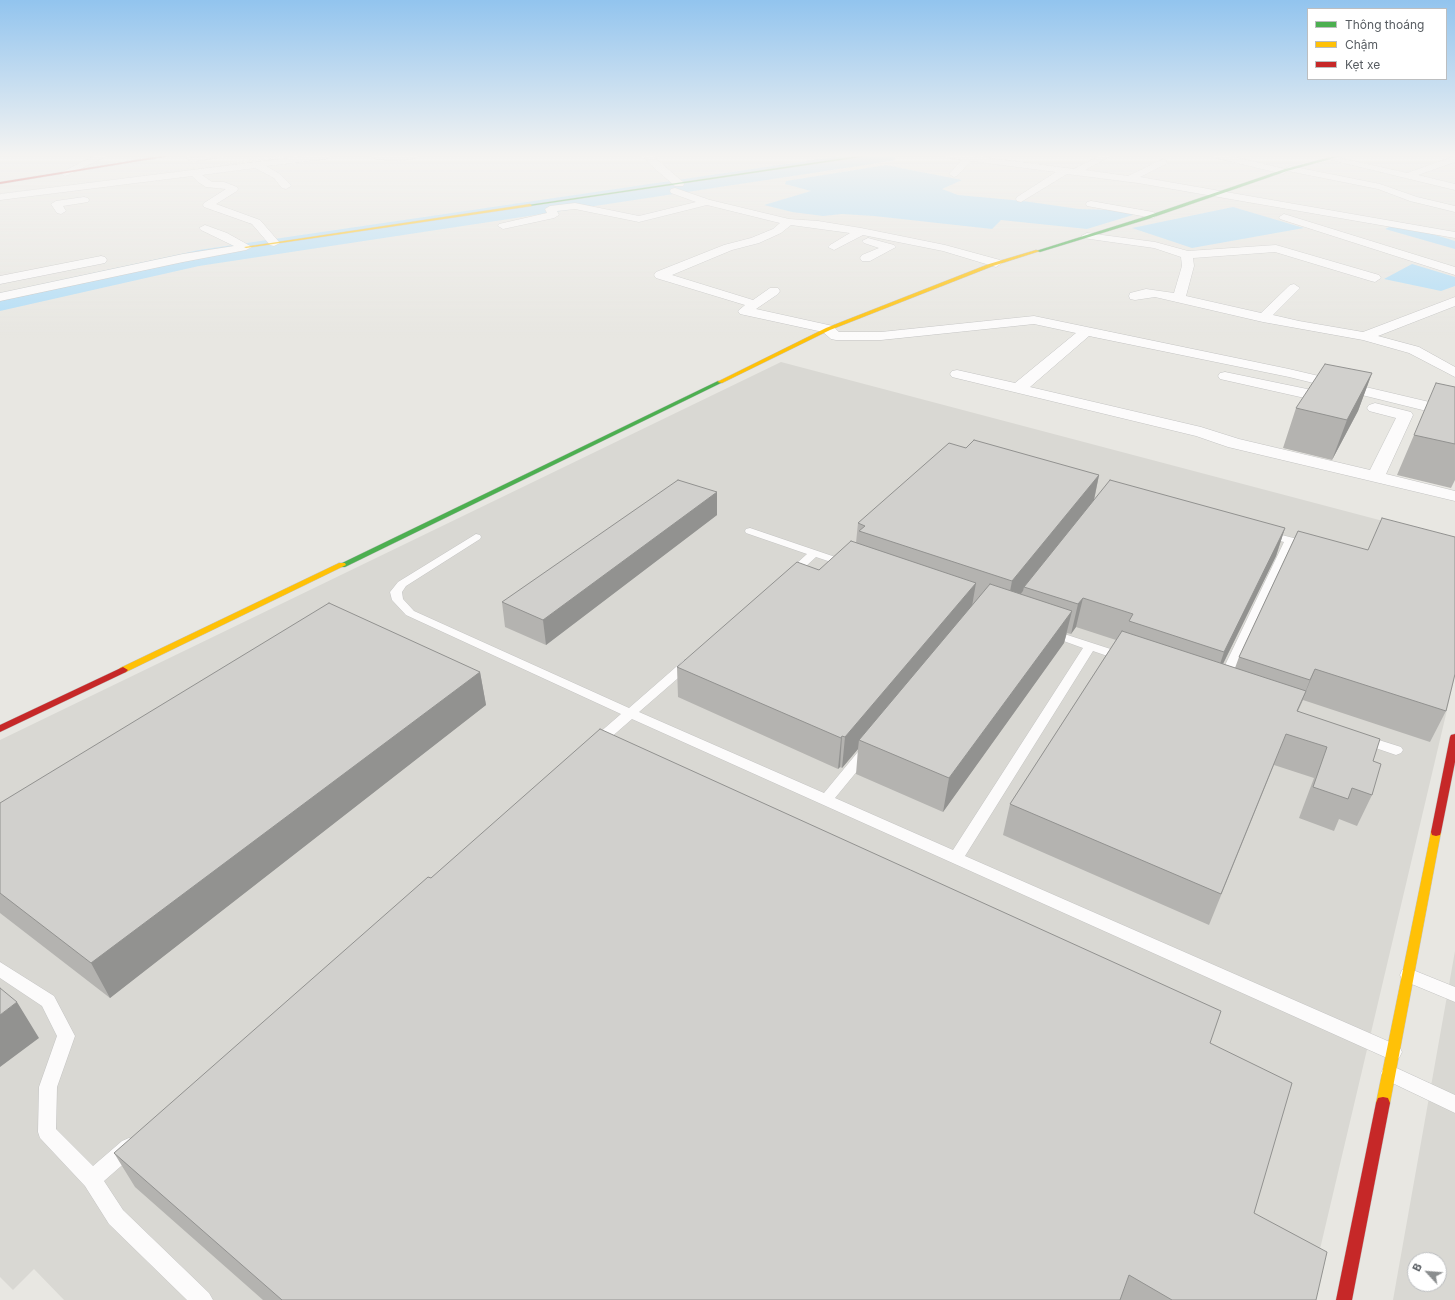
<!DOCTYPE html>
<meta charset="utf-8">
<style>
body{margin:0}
#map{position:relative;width:1455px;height:1300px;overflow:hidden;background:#e8e7e2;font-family:Inter,sans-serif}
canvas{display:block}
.legend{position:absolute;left:1307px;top:8px;width:140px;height:72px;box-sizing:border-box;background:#fff;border:1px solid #bcbec0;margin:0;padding:5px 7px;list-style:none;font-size:12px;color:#575c61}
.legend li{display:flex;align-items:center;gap:8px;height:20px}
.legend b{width:20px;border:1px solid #bcbec0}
.north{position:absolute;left:1407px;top:1252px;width:40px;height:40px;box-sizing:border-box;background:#fff;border:1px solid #bcbec0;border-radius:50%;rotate:296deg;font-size:11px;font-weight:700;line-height:16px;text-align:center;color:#575c61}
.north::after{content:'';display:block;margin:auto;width:14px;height:18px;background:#8a8d8e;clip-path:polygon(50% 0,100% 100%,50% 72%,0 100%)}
</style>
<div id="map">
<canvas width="1455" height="1300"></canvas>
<ul class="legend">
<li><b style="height:5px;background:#4caf50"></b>Thông thoáng</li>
<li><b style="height:5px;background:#ffc107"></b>Chậm</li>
<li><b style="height:5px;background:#c62828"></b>Kẹt xe</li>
</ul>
<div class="north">B</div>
</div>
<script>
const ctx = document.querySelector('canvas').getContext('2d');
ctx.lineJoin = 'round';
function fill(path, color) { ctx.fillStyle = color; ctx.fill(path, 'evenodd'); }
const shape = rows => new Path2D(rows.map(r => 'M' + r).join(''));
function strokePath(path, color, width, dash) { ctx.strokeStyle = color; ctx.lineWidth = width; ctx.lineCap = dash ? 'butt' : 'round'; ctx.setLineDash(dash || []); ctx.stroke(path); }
fill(shape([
 [781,362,1455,540,1455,676,1308,1300,64,1300,34,1269,13,1290,0,1277,0,740],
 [1455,951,1455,1300,1393,1300],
 [1415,1260,1439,1260,1439,1284,1415,1284]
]), '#d9d8d3');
fill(shape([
 [886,165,962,180,942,189,958,195,1023,201,1079,209,1113,210,1136,214,1087,229,1001,220,992,229,874,216,842,214,823,216,792,212,764,205,811,191,785,184,786,181],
 [1233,207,1304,228,1192,248,1132,228],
 [1391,226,1426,232,1455,241,1455,249,1385,229],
 [1412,264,1455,277,1455,286,1441,291,1384,279]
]), '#b2ddf6');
fill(shape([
 [841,156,896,156,893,161,885,162,199,266,0,311,0,293,199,250,841,156]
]), '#b2ddf6');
const lane = shape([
 [182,156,193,158,226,156,192,162,182,156],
 [750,528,850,562,851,564,846,567,816,557,794,577,786,577,785,575,786,573,807,554,746,533,745,531,746,529,750,528],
 [1266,531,1313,543,1314,545,1309,548,1293,544,1229,682,1227,685,1219,685,1217,682,1284,542,1262,536,1261,534,1262,532,1266,531],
 [476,534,480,535,481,537,480,539,406,586,402,592,403,599,414,611,629,708,684,660,692,660,694,663,692,666,639,712,824,793,862,747,872,747,874,750,872,753,835,798,953,850,1083,648,1047,635,1045,633,1047,631,1055,631,1126,654,1128,657,1122,661,1093,651,965,856,1399,1046,1402,1052,1399,1058,1393,1060,1387,1058,632,719,601,746,591,746,589,743,591,740,621,714,406,615,392,600,390,592,398,582,476,534],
 [1363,735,1401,747,1403,750,1401,753,1396,755,1358,742,1356,739,1358,736,1363,735],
 [0,962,54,996,75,1036,57,1087,56,1129,93,1166,122,1141,129,1138,136,1141,139,1147,136,1153,104,1181,123,1210,209,1293,213,1300,187,1300,109,1224,85,1186,40,1138,38,1132,39,1087,57,1036,42,1006,0,978,0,962],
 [1408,968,1455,987,1455,1002,1402,980,1400,975,1402,970,1408,968],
 [1390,1065,1455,1095,1455,1113,1384,1079,1381,1073,1384,1067,1390,1065]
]);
const street = shape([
 [94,156,107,156,68,175,65,176,60,173,94,156],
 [304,156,331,156,326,159,266,166,280,174,290,184,291,186,286,189,282,188,274,178,255,168,202,175,212,182,224,182,237,187,238,189,237,191,216,204,260,220,280,243,274,246,270,245,252,224,204,207,203,205,204,203,226,189,206,187,198,182,192,176,0,200,0,194,304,156],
 [370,156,418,156,416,158,399,161,375,159,370,156],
 [643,156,653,156,683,182,684,184,683,186,675,186,654,168,643,156],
 [947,156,974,156,1074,169,1099,156,1111,156,1085,170,1128,176,1163,159,1166,160,1166,164,1140,177,1455,232,1455,238,1138,183,1067,174,1021,202,1017,201,1016,199,1017,197,1056,172,971,161,957,176,954,177,949,174,962,160,949,158,947,156],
 [1214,156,1231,156,1285,169,1290,166,1380,184,1417,197,1455,206,1455,212,1410,201,1378,189,1288,171,1283,174,1216,158,1214,156],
 [1331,156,1407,173,1455,156,1455,162,1418,175,1455,184,1455,190,1331,160,1329,158,1331,156],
 [675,188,710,200,789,219,818,221,861,228,945,245,1000,260,1002,263,996,267,943,251,863,235,834,250,828,247,830,245,850,233,791,225,781,233,759,243,732,250,672,275,753,300,770,288,778,288,780,291,778,294,756,309,833,326,839,332,881,332,1034,316,1289,369,1455,408,1455,418,1289,377,1089,336,1030,387,1201,427,1239,439,1370,470,1396,418,1369,411,1367,408,1369,405,1375,403,1411,412,1413,415,1386,474,1455,491,1455,501,1228,447,1196,436,952,377,950,374,952,371,957,370,1015,383,1076,333,1034,324,881,340,836,340,831,339,823,332,740,314,738,311,745,305,656,278,654,275,656,272,724,245,751,238,773,229,780,223,707,205,639,222,575,209,557,211,559,215,554,218,503,229,498,226,499,224,547,213,545,209,550,206,575,203,639,216,696,202,671,193,670,191,671,189,675,188],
 [84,197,88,198,89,200,88,202,63,206,66,211,61,214,57,213,51,204,56,201,84,197],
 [1091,201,1153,212,1158,215,1153,218,1087,206,1086,204,1087,202,1091,201],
 [1284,214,1455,267,1455,275,1280,219,1279,217,1284,214],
 [205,225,227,233,252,247,246,250,183,262,0,301,0,293,183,254,234,246,201,230,199,228,205,225],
 [1087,233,1155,242,1188,251,1276,245,1379,275,1381,278,1375,282,1371,281,1275,252,1193,258,1194,266,1186,296,1261,313,1290,285,1294,284,1300,288,1273,315,1299,321,1363,332,1455,297,1455,306,1378,336,1419,347,1455,367,1455,377,1409,353,1363,340,1263,322,1155,297,1135,300,1130,299,1129,296,1130,293,1146,289,1174,293,1182,266,1181,257,1154,248,1083,238,1081,236,1087,233],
 [868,238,894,245,896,247,870,261,862,261,860,258,862,255,879,248,864,243,862,241,868,238],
 [101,256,105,257,107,260,105,263,0,284,0,276,101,256],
 [1225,372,1336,395,1341,397,1344,400,1341,403,1336,405,1220,379,1218,376,1220,373,1225,372]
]);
const fast = shape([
 [858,156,868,156,530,206,528,205,858,156],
 [1335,156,1341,156,1287,171,1148,219,1040,252,1036,251,1144,217,1285,169,1335,156],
 [718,381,723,382,345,567,339,567,338,565,718,381]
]);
const slow = shape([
 [530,204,532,206,246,248,244,247,530,204],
 [1036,250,1040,251,993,266,830,330,722,383,717,382,826,328,989,264,1036,250],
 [339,563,345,563,346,565,126,672,123,673,118,670,120,668,339,563],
 [1436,828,1440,829,1441,832,1390,1103,1388,1108,1383,1109,1378,1108,1376,1103,1431,832,1432,829,1436,828]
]);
const jam = shape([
 [161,156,170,156,0,184,0,182,161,156],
 [123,667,128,670,126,672,0,732,0,725,123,667],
 [1455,734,1455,762,1441,832,1440,835,1436,836,1432,835,1431,832,1450,737,1451,735,1455,734],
 [1383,1097,1388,1098,1390,1103,1352,1300,1336,1300,1376,1103,1378,1098,1383,1097]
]);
strokePath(lane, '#c4c4c3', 1);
strokePath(street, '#c4c4c3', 1);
strokePath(fast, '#c4c5c4', 1);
strokePath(slow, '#c4c5c4', 1);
strokePath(jam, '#c4c5c4', 1);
fill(lane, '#fcfbfb');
fill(street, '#fcfbfb');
fill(fast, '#4caf50');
fill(slow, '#ffc107');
fill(jam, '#c62828');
strokePath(shape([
 [0,194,284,156]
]), '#e1e2e1', 1.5, [0.5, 2.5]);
fill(shape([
 [1372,373,1358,411,1332,460,1283,448,1296,408],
 [1455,387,1455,480,1451,488,1397,475,1414,435],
 [966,448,1099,475,1094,501,1285,528,1276,556,1223,664,1235,668,1239,657,1298,531,1446,711,1430,742,1303,700,1298,711,1373,761,1372,795,1357,826,1339,819,1334,831,1299,818,1314,778,1274,765,1209,925,1003,835,1010,804,1116,640,1076,627,1071,634,1067,633,1064,643,943,812,856,774,858,749,842,768,840,767,838,769,678,697,677,667,819,570,856,543,858,523],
 [717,492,717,515,546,645,505,627,502,602],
 [480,672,486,705,110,998,0,913,0,803],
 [1210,1043,1254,1213,1316,1300,263,1300,135,1187,114,1153]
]), '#b4b3b0');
fill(shape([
 [1372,373,1358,411,1332,460,1347,420],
 [1099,475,1093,504,1024,587,1023,591,1006,612,1012,581],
 [717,492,717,515,546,645,543,620],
 [1285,528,1276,556,1214,682,1224,652],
 [976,583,971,612,859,740,858,749,842,768,845,737],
 [1083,598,1076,627,1071,634,1078,604],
 [1072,611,1064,643,943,812,949,778],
 [1315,669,1298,711,1310,680],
 [480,672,486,705,110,998,91,963],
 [842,736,840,767,838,769,841,738],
 [17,1002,39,1038,0,1067,0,1015]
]), '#929290');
const building = shape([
 [1325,364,1372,373,1347,420,1296,408,1325,364],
 [1436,383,1455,387,1455,444,1414,435,1436,383],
 [974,440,1099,475,1012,581,859,531,865,526,858,523,949,443,966,448,974,440],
 [678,480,717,492,543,620,502,602,678,480],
 [1110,480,1285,528,1224,652,1129,621,1133,614,1083,598,1078,604,1024,587,1110,480],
 [1382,518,1455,537,1455,674,1446,711,1315,669,1310,680,1239,657,1298,531,1368,550,1382,518],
 [851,541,976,583,845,737,842,736,841,738,677,667,797,562,819,570,851,541],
 [990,584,1072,611,949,778,859,740,990,584],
 [329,603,480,672,91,963,0,893,0,803,329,603],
 [1122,631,1306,691,1297,711,1380,739,1373,761,1381,764,1372,795,1352,788,1348,799,1313,787,1327,747,1286,734,1221,894,1010,804,1122,631],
 [600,729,1221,1011,1210,1043,1292,1083,1254,1213,1327,1252,1316,1300,1172,1300,1129,1275,1120,1300,282,1300,114,1153,428,877,431,878,600,729],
 [0,988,17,1002,0,1015,0,988]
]);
fill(building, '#d1d0cd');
strokePath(building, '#929290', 1);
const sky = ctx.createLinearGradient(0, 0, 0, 338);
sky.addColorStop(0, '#92c4ee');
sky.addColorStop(0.46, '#f5f4f2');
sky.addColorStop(1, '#f5f4f200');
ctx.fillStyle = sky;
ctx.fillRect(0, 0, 1455, 338);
</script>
